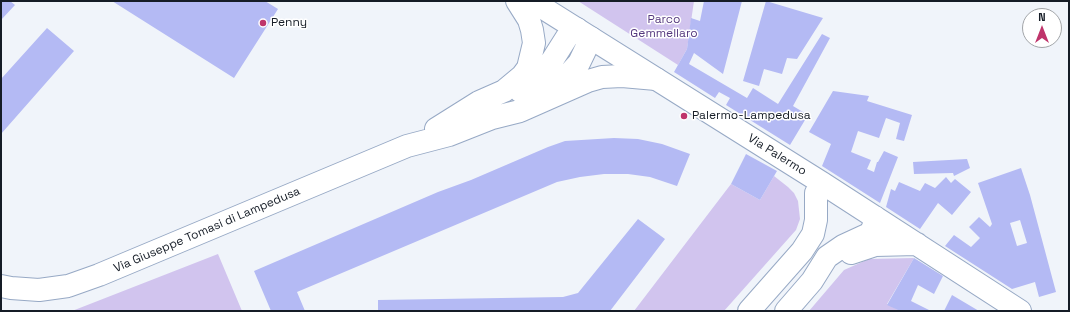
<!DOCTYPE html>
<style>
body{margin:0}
#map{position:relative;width:1070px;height:312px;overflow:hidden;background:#f0f4fa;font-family:"Space Grotesk",sans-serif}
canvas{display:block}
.frame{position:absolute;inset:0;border:2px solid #151c26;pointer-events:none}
.north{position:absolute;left:1022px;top:8px;width:40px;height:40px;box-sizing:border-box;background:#fff;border:1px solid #a1a4a8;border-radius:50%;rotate:0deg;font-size:11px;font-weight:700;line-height:16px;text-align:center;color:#151c26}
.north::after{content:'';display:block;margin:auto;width:14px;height:18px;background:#bf346b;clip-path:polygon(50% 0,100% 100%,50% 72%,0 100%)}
</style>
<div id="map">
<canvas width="1070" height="312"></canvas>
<div class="frame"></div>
<div class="north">N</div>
</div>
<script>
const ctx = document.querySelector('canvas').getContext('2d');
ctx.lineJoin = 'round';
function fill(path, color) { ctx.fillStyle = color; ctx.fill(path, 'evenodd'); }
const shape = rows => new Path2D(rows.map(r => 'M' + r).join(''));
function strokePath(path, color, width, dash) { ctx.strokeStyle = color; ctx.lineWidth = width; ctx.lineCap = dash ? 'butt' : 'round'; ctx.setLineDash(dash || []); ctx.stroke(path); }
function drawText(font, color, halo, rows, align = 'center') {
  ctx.font = font + ' "Space Grotesk",sans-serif'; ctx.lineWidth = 3; ctx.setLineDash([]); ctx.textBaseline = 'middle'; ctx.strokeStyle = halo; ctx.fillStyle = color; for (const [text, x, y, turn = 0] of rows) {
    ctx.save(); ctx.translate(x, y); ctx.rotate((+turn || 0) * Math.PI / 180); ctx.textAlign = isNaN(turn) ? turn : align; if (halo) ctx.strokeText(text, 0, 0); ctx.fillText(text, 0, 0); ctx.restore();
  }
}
fill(shape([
 [578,1,694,1,687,49,678,65],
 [774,176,788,187,794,193,798,201,800,219,796,230,724,311,634,311,731,184,760,200],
 [218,254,242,311,69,311,72,311],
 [914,258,887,304,900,311,809,311,844,270,869,259]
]), '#d1c4ee');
fill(shape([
 [1,1,10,1,15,5,1,20],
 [112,1,265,1,278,9,234,78],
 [704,1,742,1,723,74,694,53,689,64,747,98,753,88,778,104,822,34,830,38,793,106,808,115,790,145,726,105,730,98,719,92,715,98,674,72,687,49,691,18,700,21],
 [766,1,823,18,797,59,787,58,782,74,764,69,759,86,743,81],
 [47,28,74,51,1,134,1,79],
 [833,91,869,96,867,101,912,115,904,141,896,139,900,123,886,118,879,138,858,131,851,152,871,160,867,169,874,172,877,162,878,162,884,151,898,157,880,203,822,166,831,144,809,132],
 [614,138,638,139,662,144,690,154,677,186,650,177,628,174,604,174,580,177,557,182,297,292,305,311,271,311,254,271,438,192,471,180,548,147,565,141],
 [746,154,777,171,760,200,731,184],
 [967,159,970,168,954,176,953,173,914,174,913,162],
 [1021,168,1030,195,1056,292,1039,297,1035,282,1012,289,945,246,954,235,971,247,980,238,969,227,979,217,990,227,992,224,978,183],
 [1020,220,1027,243,1017,246,1010,223],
 [946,177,951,183,955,179,971,192,952,215,938,203,920,229,886,207,891,189,895,191,899,182,920,191,925,183,935,188],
 [638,219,665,239,610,311,378,311,378,300,563,297,578,293],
 [914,258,943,276,934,294,918,285,911,301,931,311,900,311,887,305],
 [952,295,979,311,944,311]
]), '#b4baf4');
const minor = shape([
 [546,90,568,75,579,63,591,38],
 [520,91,527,87,548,67,567,37,577,29],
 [436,129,479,102,504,91,522,76,528,68,534,43,532,30,529,20,517,1],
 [1,286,11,288,39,290,68,286,99,275,407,146,449,135,492,118,520,111,588,81,602,77,622,76,656,79]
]);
const major = shape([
 [532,1,822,183,1020,311],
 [851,253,875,245,917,244],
 [749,311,802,251,813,234,816,220,816,193,822,183],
 [786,311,812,281,827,257,843,246,869,234,873,228,875,217]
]);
strokePath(minor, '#97a9c5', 24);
strokePath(major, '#97a9c5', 24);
strokePath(minor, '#fff', 22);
strokePath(major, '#fff', 22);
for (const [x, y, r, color] of [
 [263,23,4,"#bf346b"],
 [684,116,4,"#bf346b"]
]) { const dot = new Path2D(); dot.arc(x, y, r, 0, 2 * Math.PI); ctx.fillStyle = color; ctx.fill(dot); strokePath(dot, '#fff', 1.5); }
drawText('12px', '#563a7f', '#fff', [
 ["Parco",664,20],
 ["Gemmellaro",664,34]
]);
drawText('12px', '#151c26', '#fff', [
 ["Penny",271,23],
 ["Palermo-Lampedusa",692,116]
], 'left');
drawText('12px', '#151c26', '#fff', [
 ["Via Palermo",777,155,32],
 ["Via Giuseppe Tomasi di Lampedusa",207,230,-23]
]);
</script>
